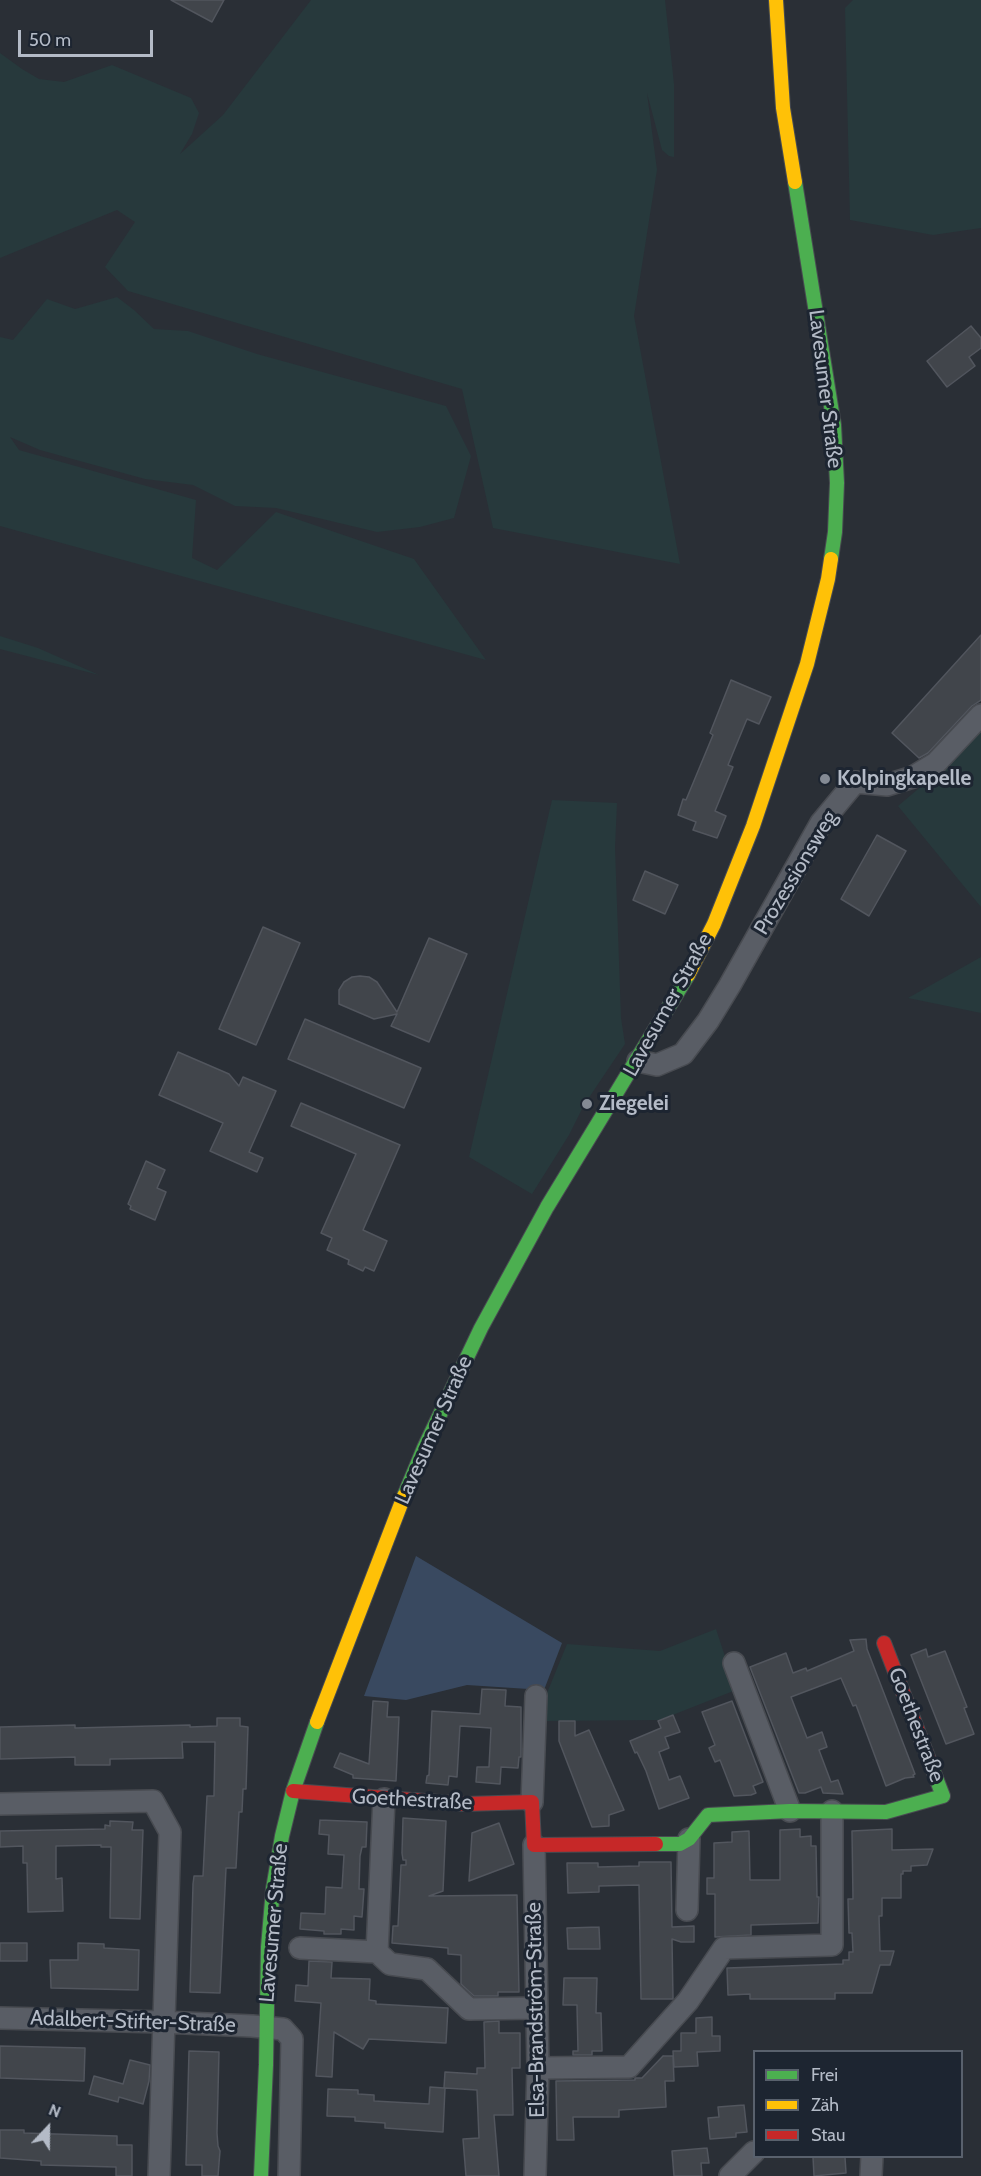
<!DOCTYPE html>
<meta charset="utf-8">
<style>
body{margin:0}
#map{position:relative;width:981px;height:2176px;overflow:hidden;background:#2a2f36;font-family:Cabin,sans-serif}
canvas{display:block}
.legend{position:absolute;left:753px;top:2050px;width:210px;height:108px;box-sizing:border-box;background:#1d2531;border:2px solid #59616d;margin:0;padding:8px 10px;list-style:none;font-size:18px;color:#b4bbc7}
.legend li{display:flex;align-items:center;gap:12px;height:30px}
.legend b{width:30px;border:2px solid #59616d}
.north{position:absolute;left:18px;top:2098px;width:60px;height:60px;-webkit-text-stroke:4px #1d2531;paint-order:stroke;rotate:22deg;font-size:16px;font-weight:700;line-height:24px;text-align:center;color:#b4bbc7}
.north::after{content:'';display:block;margin:auto;width:21px;height:27px;background:#b4bbc7;clip-path:polygon(50% 0,100% 100%,50% 72%,0 100%)}
.scale{position:absolute;left:18px;top:30px;width:135px;height:27px;box-sizing:border-box;border:3px solid #b4bbc7;border-top:0;padding-left:8px;font-size:18px;line-height:21px;white-space:nowrap;color:#b4bbc7;-webkit-text-stroke:4px #1d2531;paint-order:stroke}
</style>
<div id="map">
<canvas width="981" height="2176"></canvas>
<ul class="legend">
<li><b style="height:8px;background:#4caf50"></b>Frei</li>
<li><b style="height:8px;background:#ffc107"></b>Zäh</li>
<li><b style="height:8px;background:#c62828"></b>Stau</li>
</ul>
<div class="north">N</div>
<div class="scale">50 m</div>
</div>
<script>
const ctx = document.querySelector('canvas').getContext('2d');
ctx.lineJoin = 'round';
function fill(path, color) { ctx.fillStyle = color; ctx.fill(path, 'evenodd'); }
const shape = rows => new Path2D(rows.map(r => 'M' + r).join(''));
function strokePath(path, color, width, dash) { ctx.strokeStyle = color; ctx.lineWidth = width; ctx.lineCap = dash ? 'butt' : 'round'; ctx.setLineDash(dash || []); ctx.stroke(path); }
function drawText(font, color, halo, rows, align = 'center') {
  ctx.font = font + ' Cabin,sans-serif'; ctx.lineWidth = 6; ctx.setLineDash([]); ctx.textBaseline = 'middle'; ctx.strokeStyle = halo; ctx.fillStyle = color; for (const [text, x, y, turn = 0] of rows) {
    ctx.save(); ctx.translate(x, y); ctx.rotate((+turn || 0) * Math.PI / 180); ctx.textAlign = isNaN(turn) ? turn : align; if (halo) ctx.strokeText(text, 0, 0); ctx.fillText(text, 0, 0); ctx.restore();
  }
}
fill(shape([
 [311,0,665,0,674,84,674,157,669,156,662,150,647,93,657,170,634,316,680,564,493,528,462,389,128,291,105,267,135,222,117,210,0,258,0,53,22,69,39,79,64,82,112,65,191,98,199,113,192,134,180,154,223,115],
 [853,0,981,0,981,228,933,235,850,220,845,8],
 [117,297,134,310,154,329,188,331,257,354,446,406,471,456,454,518,420,527,377,532,276,508,235,506,193,485,145,479,40,450,10,437,19,450,196,500,192,558,217,570,276,512,414,559,486,660,0,526,0,337,13,340,47,299,75,309],
 [0,636,38,648,99,675,0,649],
 [981,729,981,907,898,806,956,757],
 [552,800,617,803,615,848,621,1018,625,1044,584,1105,569,1135,532,1194,469,1157],
 [981,957,981,1013,908,998],
 [716,1629,736,1690,660,1720,545,1721,547,1693,567,1644,660,1651]
]), '#27393c');
fill(shape([
 [416,1556,562,1643,544,1690,467,1685,406,1700,364,1696]
]), '#394960');
const building = shape([
 [171,0,224,0,212,22,171,0],
 [971,326,981,338,981,348,969,357,975,366,947,387,927,361,971,326],
 [981,635,981,700,972,706,928,753,919,758,892,733,981,635],
 [731,680,771,697,759,724,747,719,728,765,733,767,715,811,726,816,717,838,693,830,696,822,678,815,683,799,686,800,713,735,710,733,731,680],
 [877,835,906,851,869,916,841,899,877,835],
 [645,871,678,885,665,914,633,900,645,871],
 [263,927,300,943,256,1045,219,1029,263,927],
 [429,938,467,954,429,1042,391,1026,397,1014,374,1019,339,1004,339,990,344,982,352,977,360,976,369,977,377,982,397,1012,429,938],
 [305,1019,421,1068,404,1108,288,1059,305,1019],
 [178,1052,229,1074,239,1086,243,1077,276,1091,249,1152,263,1158,257,1172,210,1151,223,1123,159,1095,178,1052],
 [301,1103,400,1145,363,1230,387,1241,374,1271,365,1267,363,1271,348,1264,349,1260,327,1250,332,1238,321,1233,356,1154,291,1126,301,1103],
 [146,1161,165,1170,157,1188,166,1192,155,1220,130,1209,131,1206,128,1204,146,1161],
 [866,1639,867,1649,915,1774,913,1775,914,1777,905,1778,886,1786,856,1705,853,1706,841,1678,791,1697,807,1738,822,1732,827,1747,819,1750,831,1782,838,1780,843,1794,823,1793,821,1787,805,1793,799,1793,750,1667,786,1653,793,1673,806,1668,807,1671,854,1651,850,1640,866,1639],
 [926,1649,928,1657,945,1651,967,1707,964,1708,974,1734,946,1744,911,1655,926,1649],
 [482,1689,506,1690,505,1706,521,1707,521,1757,519,1757,518,1768,501,1767,500,1784,476,1782,477,1767,489,1767,491,1728,460,1726,457,1777,449,1776,448,1785,426,1783,427,1776,429,1775,432,1711,480,1714,482,1689],
 [373,1701,388,1702,387,1717,399,1717,396,1781,353,1778,353,1775,334,1767,340,1753,369,1764,373,1701],
 [732,1701,763,1782,753,1786,756,1793,751,1795,734,1796,720,1760,715,1762,709,1748,715,1745,702,1712,732,1701],
 [673,1715,680,1732,665,1737,669,1748,659,1752,669,1780,680,1776,689,1798,659,1809,646,1771,637,1752,635,1753,630,1741,661,1728,658,1721,673,1715],
 [217,1718,240,1718,240,1726,248,1727,246,1789,243,1789,242,1812,239,1812,236,1868,226,1868,220,1993,190,1992,193,1884,194,1876,203,1876,207,1796,214,1796,215,1742,182,1742,183,1758,110,1759,110,1765,75,1765,75,1757,0,1759,0,1727,75,1725,75,1728,190,1725,190,1727,217,1726,217,1718],
 [559,1721,575,1721,575,1736,589,1730,624,1810,609,1815,609,1826,592,1827,559,1741,559,1721],
 [403,1818,446,1821,443,1891,429,1896,517,1895,519,1992,498,1992,498,1996,474,1996,461,1984,461,1955,448,1954,448,1948,392,1943,393,1926,398,1926,401,1865,406,1865,406,1860,403,1860,402,1853,403,1818],
 [320,1820,367,1822,366,1847,362,1847,360,1856,359,1889,364,1889,362,1917,354,1916,354,1930,341,1929,341,1934,324,1934,324,1931,300,1929,301,1913,325,1914,326,1887,342,1888,344,1855,328,1854,329,1835,319,1834,320,1820],
 [110,1821,133,1822,132,1830,143,1830,140,1919,110,1918,111,1847,101,1847,101,1845,56,1846,56,1879,62,1878,63,1911,28,1912,27,1863,23,1863,23,1846,0,1847,0,1831,105,1829,105,1825,110,1826,110,1821],
 [499,1823,514,1864,469,1881,472,1833,499,1823],
 [800,1829,800,1837,811,1836,811,1846,816,1846,817,1897,819,1897,818,1923,751,1925,751,1935,715,1937,715,1894,707,1894,707,1878,714,1878,714,1843,732,1842,732,1832,749,1831,750,1880,780,1880,780,1830,800,1829],
 [892,1829,892,1850,933,1849,927,1865,911,1866,911,1871,903,1871,903,1874,901,1874,901,1898,882,1898,882,1916,879,1916,880,1951,894,1951,890,1965,880,1965,872,1993,835,1993,835,1999,750,1999,750,1994,728,1995,727,1968,843,1964,843,1960,849,1960,849,1952,853,1952,852,1933,849,1933,848,1899,853,1899,852,1831,892,1829],
 [639,1862,671,1862,672,1927,694,1926,694,1942,681,1942,672,1939,673,1999,641,1999,639,1885,599,1886,599,1892,568,1893,567,1863,598,1863,598,1867,639,1866,639,1862],
 [599,1927,600,1949,568,1949,567,1928,599,1927],
 [0,1943,27,1943,27,1961,0,1961,0,1943],
 [78,1943,104,1944,104,1948,139,1950,138,1990,51,1988,50,1960,78,1960,78,1943],
 [309,1961,332,1962,331,1978,370,1979,369,2000,376,2001,376,2004,448,2008,446,2043,369,2039,363,2049,334,2032,332,2077,316,2076,321,2003,295,2001,296,1985,308,1986,309,1961],
 [564,1978,597,1978,596,2013,601,2013,602,2051,592,2051,592,2055,573,2055,573,2051,578,2051,577,2005,563,2005,564,1978],
 [712,2017,712,2036,720,2036,720,2051,697,2052,698,2066,674,2067,673,2051,681,2051,681,2033,696,2033,696,2018,712,2017],
 [499,2021,499,2033,520,2033,520,2068,512,2068,513,2115,494,2115,499,2176,466,2176,463,2139,479,2138,477,2090,445,2088,443,2132,385,2128,385,2123,355,2121,355,2117,327,2116,328,2089,358,2090,358,2094,374,2095,374,2101,429,2104,430,2087,444,2088,445,2072,477,2074,477,2068,485,2068,484,2022,499,2021],
 [0,2046,85,2048,84,2081,0,2078,0,2046],
 [189,2051,219,2052,217,2133,218,2146,220,2151,218,2176,202,2176,202,2165,186,2165,189,2051],
 [663,2056,673,2056,674,2081,665,2081,666,2107,619,2110,619,2117,573,2117,574,2140,557,2140,556,2081,635,2080,635,2078,642,2078,663,2056],
 [130,2060,150,2065,149,2081,143,2104,119,2097,118,2102,89,2094,94,2076,123,2084,130,2060],
 [744,2105,747,2132,736,2133,736,2137,710,2139,708,2118,719,2117,718,2107,744,2105],
 [0,2130,24,2130,24,2133,117,2136,117,2145,132,2145,132,2176,116,2176,116,2167,41,2165,41,2161,0,2158,0,2130],
 [707,2148,709,2163,701,2163,702,2176,674,2176,672,2151,707,2148],
 [813,2157,845,2157,846,2173,814,2176,813,2157]
]);
fill(building, '#41454b');
strokePath(building, '#52565e', 1.5);
const street = shape([
 [638,1061,657,1065,683,1054,708,1021,730,985,821,823,855,782,887,785,913,777,936,763,981,715],
 [734,1663,790,1811],
 [384,1799,377,1952,390,1964,427,1969,469,2009,537,2008],
 [532,1802,536,1696],
 [0,1804,153,1801,170,1832,159,2176],
 [534,1845,538,2068,535,2176],
 [687,1910,689,1839],
 [300,1948,377,1952],
 [0,2018,163,2022,252,2026,283,2029,292,2039,289,2176],
 [538,2068,629,2067,688,2001,724,1948,832,1945,832,1811],
 [730,2176,754,2152],
 [871,2176,872,2156]
]);
const fast = shape([
 [795,182,834,425,837,483,835,532,831,559],
 [404,1496,424,1448,481,1328,547,1207,688,975],
 [656,1844,680,1844,689,1839,708,1815,790,1811,886,1812,943,1796,931,1765],
 [261,2176,266,2065,268,1947,273,1889,282,1836,293,1791,317,1722]
]);
const slow = shape([
 [776,0,783,108,795,182],
 [688,975,714,924,753,826,807,664,828,579,831,559],
 [317,1722,404,1496]
]);
const jam = shape([
 [884,1643,931,1765],
 [293,1791,465,1804,532,1802,534,1845,656,1844]
]);
strokePath(street, '#484b51', 24);
strokePath(fast, '#484b51', 16);
strokePath(slow, '#484b51', 16);
strokePath(jam, '#484b51', 16);
strokePath(street, '#595d65', 21);
strokePath(fast, '#4caf50', 14);
strokePath(slow, '#ffc107', 14);
strokePath(jam, '#c62828', 14);
for (const [x, y, r, color] of [
 [825,779,6,"#848a94"],
 [587,1104,6,"#848a94"]
]) { const dot = new Path2D(); dot.arc(x, y, r, 0, 2 * Math.PI); ctx.fillStyle = color; ctx.fill(dot); strokePath(dot, '#1d2531', 2); }
drawText('21px', '#b4bbc7', '#1d2531', [
 ["Lavesumer Straße",825,389,83],
 ["Prozessionsweg",796,873,-59],
 ["Lavesumer Straße",668,1005,-61],
 ["Lavesumer Straße",434,1430,-66],
 ["Goethestraße",916,1725,69],
 ["Goethestraße",412,1800,3],
 ["Lavesumer Straße",274,1923,-85],
 ["Elsa-Brandström-Straße",536,2010,-91],
 ["Adalbert-Stifter-Straße",133,2022,2]
]);
drawText('bold 21px', '#b4bbc7', '#1d2531', [
 ["Kolpingkapelle",837,779],
 ["Ziegelei",599,1104]
], 'left');
</script>
